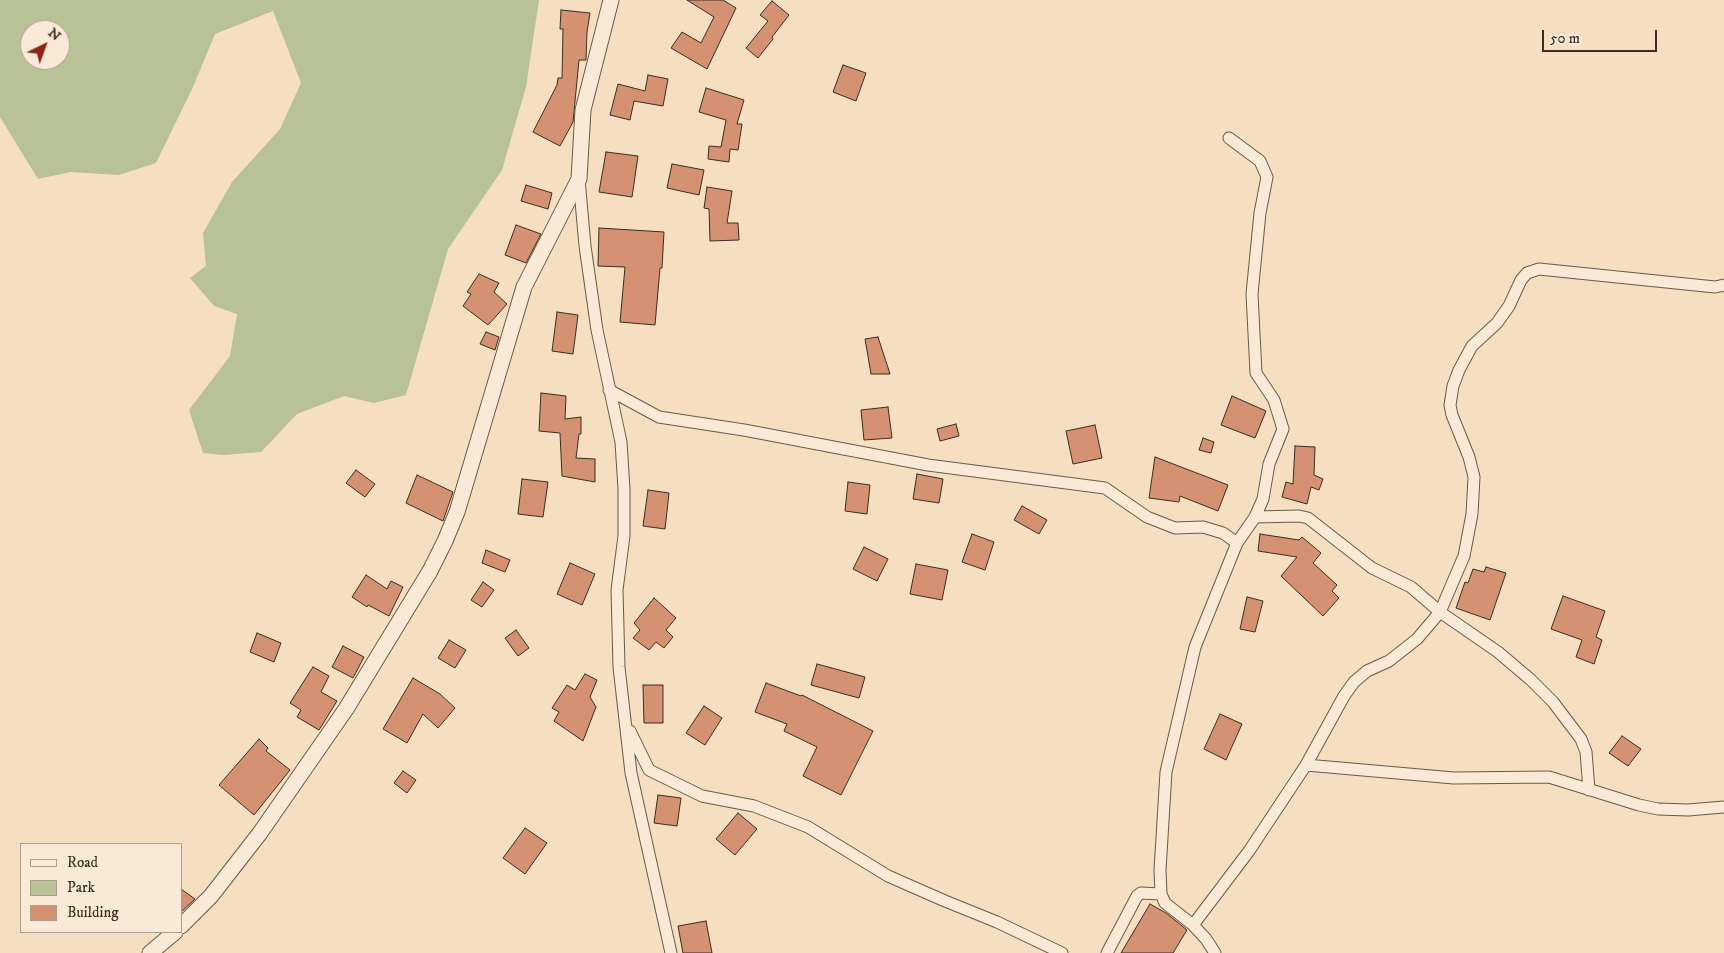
<!DOCTYPE html>
<style>
body{margin:0}
#map{position:relative;width:1724px;height:953px;overflow:hidden;background:#f5dfc0;font-family:"IM FELL DW Pica",serif}
canvas{display:block}
.legend{position:absolute;left:20px;top:843px;width:162px;height:90px;box-sizing:border-box;background:#f8ead6;border:1px solid #ac9e8e;margin:0;padding:6px 9px;list-style:none;font-size:15px;color:#392d23}
.legend li{display:flex;align-items:center;gap:10px;height:25px}
.legend b{width:25px;border:1px solid #ac9e8e}
.north{position:absolute;left:20px;top:20px;width:50px;height:50px;box-sizing:border-box;background:#f8ead6;border:1px solid #ac9e8e;border-radius:50%;rotate:42deg;font-size:14px;font-weight:700;line-height:20px;text-align:center;color:#392d23}
.north::after{content:'';display:block;margin:auto;width:18px;height:22px;background:#8f2418;clip-path:polygon(50% 0,100% 100%,50% 72%,0 100%)}
.scale{position:absolute;left:1542px;top:30px;width:115px;height:22px;box-sizing:border-box;border:2px solid #392d23;border-top:0;padding-left:6px;font-size:15px;line-height:18px;white-space:nowrap;color:#392d23;-webkit-text-stroke:4px #f8ead6;paint-order:stroke}
</style>
<div id="map">
<canvas width="1724" height="953"></canvas>
<ul class="legend">
<li><b style="height:6px;background:#f8ead6"></b>Road</li>
<li><b style="height:14px;background:#b8c296"></b>Park</li>
<li><b style="height:14px;background:#d59272"></b>Building</li>
</ul>
<div class="north">N</div>
<div class="scale">50 m</div>
</div>
<script>
const ctx = document.querySelector('canvas').getContext('2d');
ctx.lineJoin = 'round';
function fill(path, color) { ctx.fillStyle = color; ctx.fill(path, 'evenodd'); }
const shape = rows => new Path2D(rows.map(r => 'M' + r).join(''));
function strokePath(path, color, width, dash) { ctx.strokeStyle = color; ctx.lineWidth = width; ctx.lineCap = dash ? 'butt' : 'round'; ctx.setLineDash(dash || []); ctx.stroke(path); }
fill(shape([
 [0,0,539,0,526,87,502,170,448,249,406,395,374,403,344,396,297,414,261,452,224,455,203,453,189,410,230,356,237,314,214,306,190,278,206,266,203,233,232,182,280,129,301,83,273,11,215,34,193,87,156,163,119,175,70,172,38,179,0,117],
 [30,30,60,30,60,60,30,60]
]), '#b8c296');
const building = shape([
 [687,0,723,0,736,8,707,69,671,48,682,32,701,43,714,17,687,0],
 [772,1,789,15,772,37,773,39,758,58,746,48,768,21,760,15,772,1],
 [561,10,590,13,587,32,586,59,586,60,579,60,573,122,560,146,533,132,557,85,558,78,562,78,563,29,560,29,561,10],
 [843,65,866,73,856,101,833,92,843,65],
 [648,75,668,79,663,106,634,101,630,120,610,115,618,84,645,91,648,75],
 [706,88,744,100,737,124,742,124,738,150,730,149,729,162,708,159,709,146,721,147,726,120,699,112,706,88],
 [606,152,638,156,632,197,599,192,606,152],
 [672,164,704,170,699,195,667,188,672,164],
 [526,185,552,193,548,209,521,201,526,185],
 [707,187,732,191,727,223,738,223,739,240,710,241,709,209,704,208,707,187],
 [516,225,541,234,526,263,505,255,516,225],
 [599,228,664,232,662,268,660,268,655,325,620,322,625,267,598,266,599,228],
 [479,274,499,283,494,292,507,304,488,325,463,306,471,294,467,292,479,274],
 [557,312,578,315,573,354,552,351,557,312],
 [486,332,499,337,495,350,480,344,486,332],
 [878,337,890,374,871,374,865,339,878,337],
 [541,393,566,396,565,419,581,417,581,434,579,434,576,458,595,459,595,482,562,476,560,433,539,431,541,393],
 [1232,396,1266,411,1255,438,1221,425,1232,396],
 [888,407,892,438,864,440,861,410,888,407],
 [956,424,959,436,940,441,937,429,956,424],
 [1095,425,1102,458,1073,464,1066,431,1095,425],
 [1203,438,1214,442,1211,453,1199,450,1203,438],
 [1295,446,1315,447,1314,475,1323,479,1319,490,1311,487,1307,504,1282,497,1286,482,1293,484,1295,446],
 [1155,457,1228,485,1218,511,1180,496,1179,502,1149,498,1155,457],
 [356,470,375,484,365,497,346,483,356,470],
 [917,474,943,479,939,503,913,499,917,474],
 [417,475,453,492,443,521,406,503,417,475],
 [522,479,548,482,543,517,518,514,522,479],
 [848,482,870,485,867,514,845,511,848,482],
 [648,490,669,493,665,529,643,526,648,490],
 [1022,506,1047,520,1039,534,1014,520,1022,506],
 [972,534,994,542,985,570,962,562,972,534],
 [1260,534,1299,540,1302,537,1321,553,1313,563,1337,585,1332,591,1339,598,1323,616,1281,576,1297,557,1258,551,1260,534],
 [864,547,888,559,877,581,853,569,864,547],
 [486,550,510,560,505,572,482,563,486,550],
 [570,563,595,574,582,605,557,594,570,563],
 [916,564,948,570,942,600,910,594,916,564],
 [1486,567,1506,573,1490,620,1456,608,1465,582,1468,583,1473,569,1484,572,1486,567],
 [366,575,387,589,391,581,403,587,389,616,368,605,367,607,352,597,366,575],
 [483,582,494,590,482,607,471,600,483,582],
 [1563,596,1605,611,1596,637,1602,640,1594,664,1576,657,1582,640,1551,629,1563,596],
 [1247,597,1263,601,1255,632,1240,629,1247,597],
 [654,598,676,618,666,630,673,637,664,648,656,642,649,650,633,638,640,630,634,623,654,598],
 [516,630,529,648,518,656,505,638,516,630],
 [257,633,281,643,274,662,250,652,257,633],
 [449,640,466,650,455,668,438,658,449,640],
 [343,646,364,657,353,678,332,667,343,646],
 [817,664,865,677,859,698,811,685,817,664],
 [313,667,329,676,321,692,337,701,319,730,297,717,301,710,290,703,313,667],
 [585,674,597,680,590,697,596,707,583,741,554,721,559,712,552,708,567,685,575,690,585,674],
 [413,678,440,694,455,708,438,728,423,714,407,743,383,729,413,678],
 [766,683,801,696,802,695,873,731,841,795,803,776,817,747,784,731,787,724,755,712,766,683],
 [643,685,663,685,663,723,644,723,643,685],
 [704,706,722,718,705,745,686,733,704,706],
 [1220,714,1242,724,1226,760,1204,749,1220,714],
 [1622,736,1641,749,1628,766,1609,753,1622,736],
 [259,739,268,748,266,751,290,770,254,815,219,785,259,739],
 [403,771,416,780,407,793,394,783,403,771],
 [658,795,681,798,677,826,654,823,658,795],
 [738,813,757,829,735,855,716,839,738,813],
 [525,828,547,843,525,874,503,858,525,828],
 [181,889,195,899,181,912,181,889],
 [1150,904,1166,913,1187,930,1173,953,1121,953,1150,904],
 [706,921,712,953,683,953,678,926,706,921]
]);
fill(building, '#d59272');
strokePath(building, '#392d23', 1);
const minor = shape([
 [579,179,585,246,597,330,621,442,624,489,624,536,617,590,619,667,631,773,671,953],
 [609,390,659,417,744,430,928,465,1105,488,1147,517,1175,528,1203,527,1223,533,1237,543],
 [1255,517,1299,516,1308,518,1372,568,1411,587,1440,612,1498,652,1531,680,1553,702,1581,739,1586,752,1589,790],
 [630,731,649,770,702,796,754,806,808,827,888,876,945,901,997,922,1062,953],
 [1306,765,1454,778,1549,777,1639,805,1658,809,1688,810,1724,807],
 [1193,925,1249,851,1306,765,1344,696,1354,682,1367,671,1389,661,1417,639,1440,612,1464,556,1472,514,1474,477,1469,457,1452,415,1450,405,1453,386,1459,370,1472,346,1497,323,1509,306,1521,280,1527,273,1539,269,1715,287,1724,285],
 [1107,953,1137,896,1141,893,1161,894],
 [1215,953,1206,939,1193,925,1165,903,1161,894,1160,870,1166,772,1195,647,1237,543,1255,517,1263,499,1269,464,1283,429,1274,400,1256,373,1252,294,1260,213,1267,177,1260,161,1229,138]
]);
const tertiary = shape([
 [181,926,211,896,260,833,346,709,430,571,445,541,457,512,524,287,579,179,583,110,611,0],
 [150,953,175,932]
]);
strokePath(minor, '#685a4a', 13);
strokePath(tertiary, '#685a4a', 17);
strokePath(minor, '#f8ead6', 11);
strokePath(tertiary, '#f8ead6', 15);
</script>
